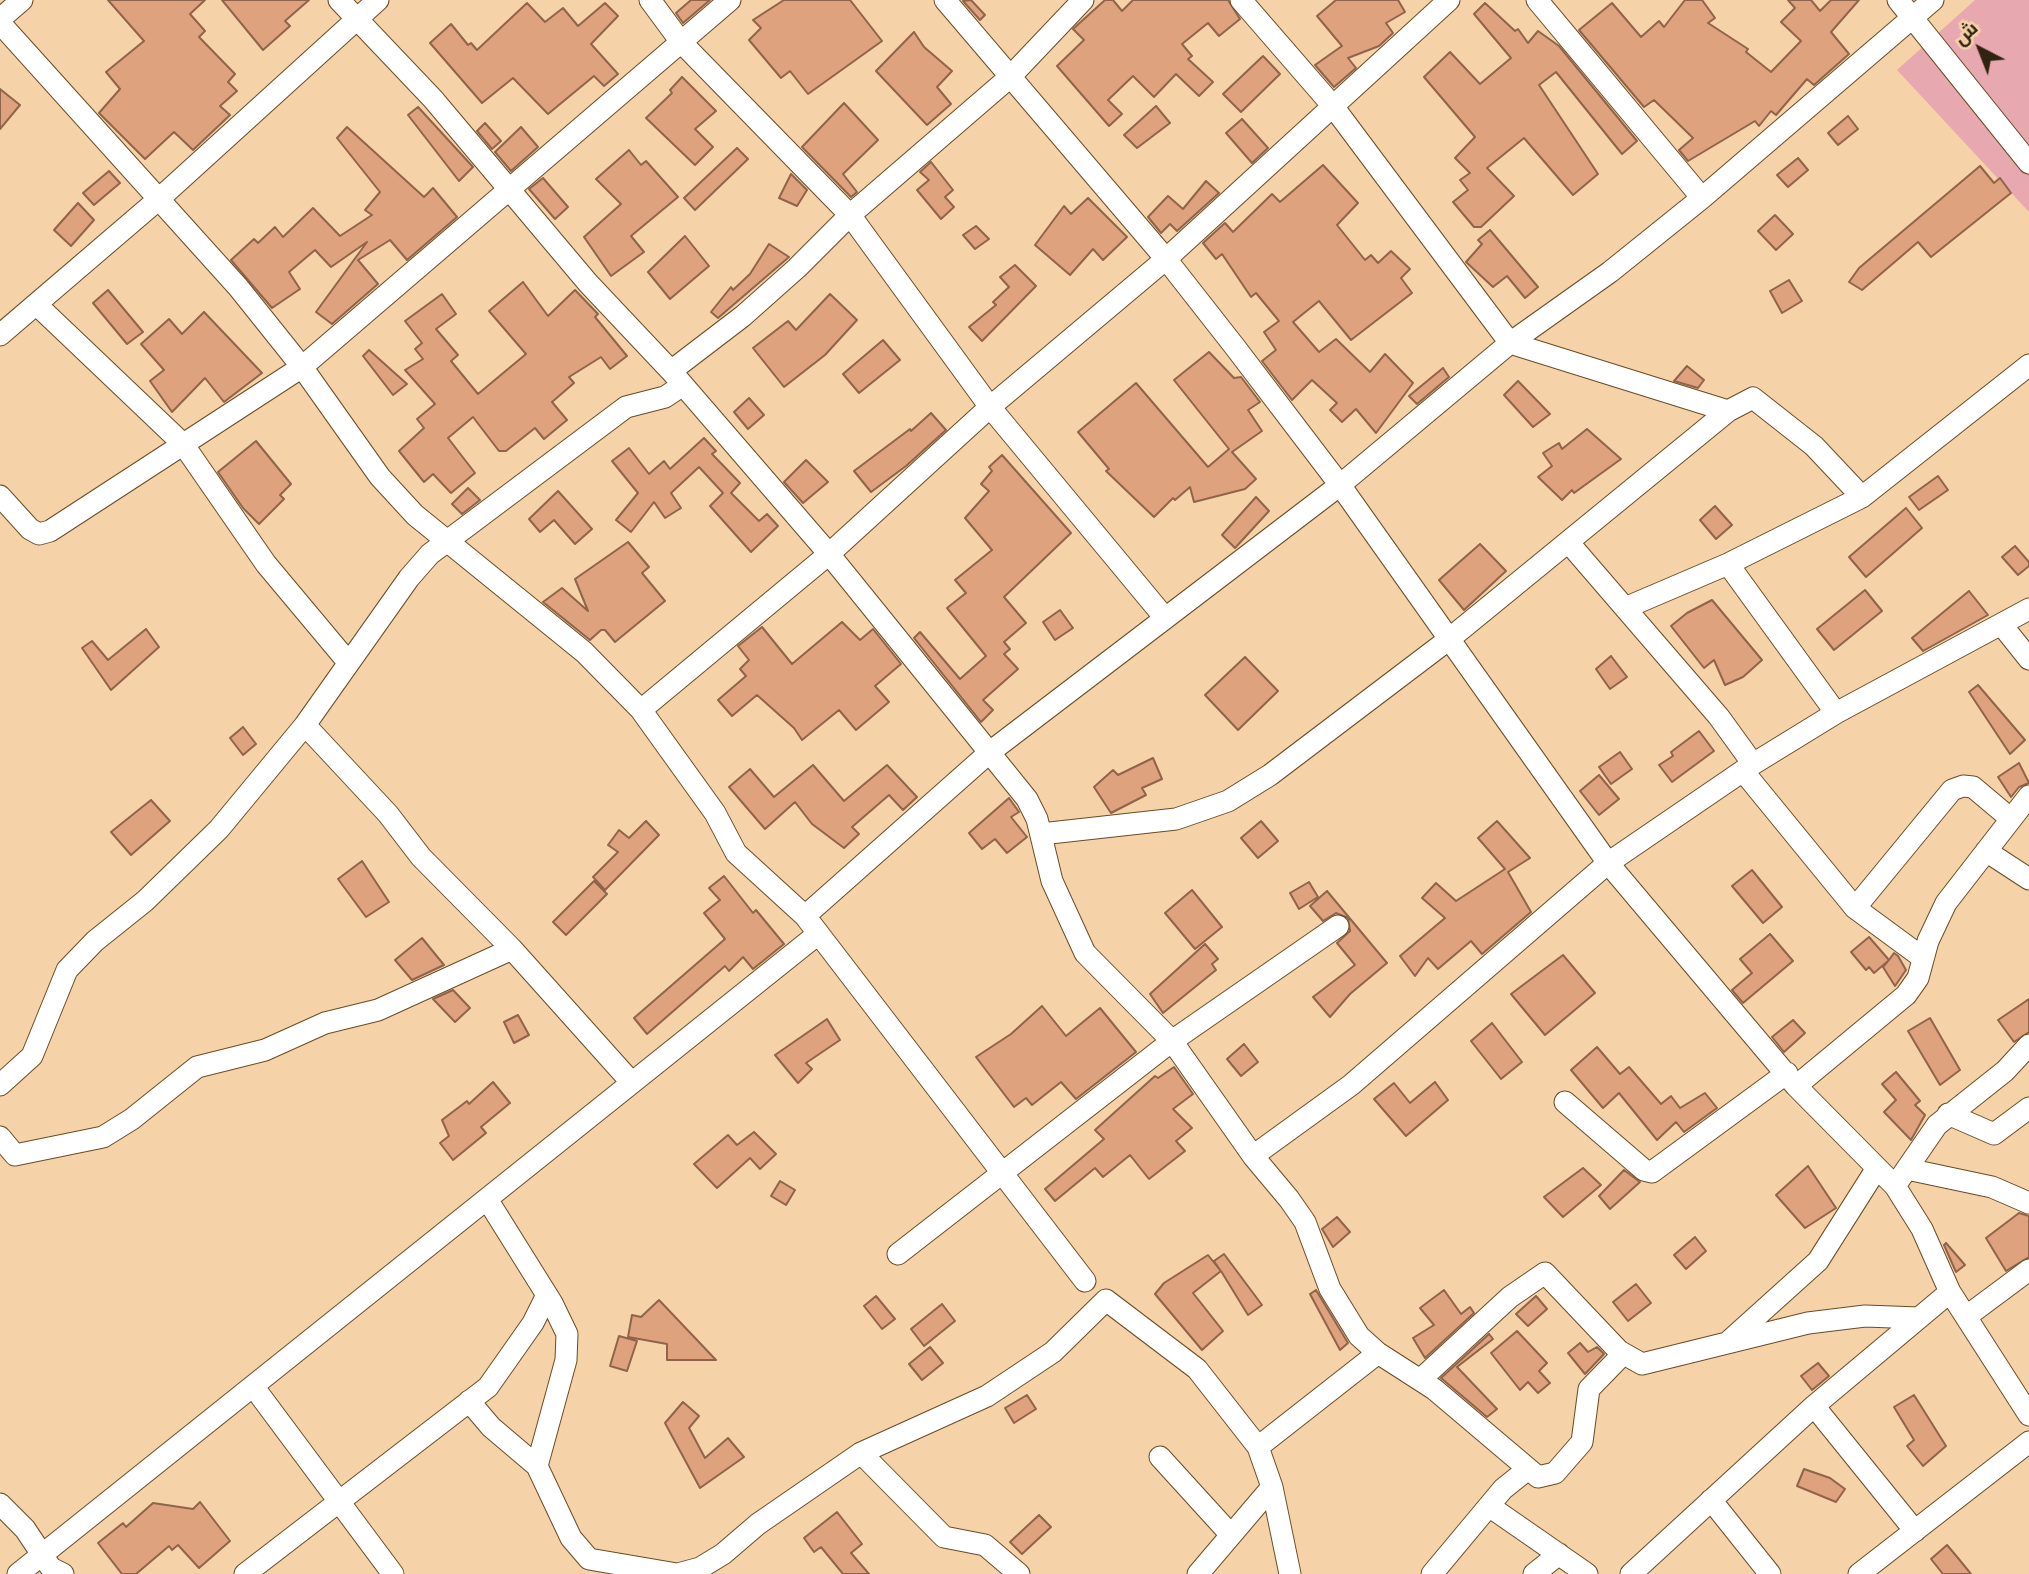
<!DOCTYPE html>
<meta charset="utf-8">
<style>
body{margin:0}
#map{position:relative;width:2029px;height:1574px;overflow:hidden;background:#f6d2a8;font-family:"Roboto Condensed",Cairo,sans-serif}
canvas{display:block}
.north{position:absolute;left:1945px;top:14px;width:70px;height:70px;-webkit-text-stroke:5px #f6d2a8;paint-order:stroke;rotate:318deg;font-size:19px;font-weight:700;line-height:28px;text-align:center;color:#302312}
.north::after{content:'';display:block;margin:auto;width:24px;height:32px;background:#302312;clip-path:polygon(50% 0,100% 100%,50% 72%,0 100%)}
</style>
<div id="map">
<canvas width="2029" height="1574"></canvas>
<div class="north">ش</div>
</div>
<script>
const ctx = document.querySelector('canvas').getContext('2d');
ctx.lineJoin = 'round';
function fill(path, color) { ctx.fillStyle = color; ctx.fill(path, 'evenodd'); }
const shape = rows => new Path2D(rows.map(r => 'M' + r).join(''));
function strokePath(path, color, width, dash) { ctx.strokeStyle = color; ctx.lineWidth = width; ctx.lineCap = dash ? 'butt' : 'round'; ctx.setLineDash(dash || []); ctx.stroke(path); }
fill(shape([
 [1975,0,2029,0,2029,212,1897,70]
]), '#e8a8b0');
const building = shape([
 [108,0,205,0,190,14,205,31,199,37,235,74,228,82,237,91,220,106,230,115,193,150,174,132,145,159,99,113,120,89,106,72,144,41,108,0],
 [222,0,309,0,285,21,290,26,263,50,222,0],
 [691,0,710,0,683,23,676,13,691,0],
 [784,0,850,0,882,41,808,94,790,71,781,78,749,40,761,28,753,20,784,0],
 [971,0,985,15,980,20,963,1,971,0],
 [1105,0,1113,0,1122,11,1133,0,1228,0,1240,19,1219,36,1208,23,1182,44,1192,56,1188,59,1213,82,1199,96,1176,74,1154,97,1133,76,1108,100,1122,114,1109,126,1057,66,1084,40,1073,29,1105,0],
 [1336,0,1398,0,1405,12,1386,23,1393,33,1379,46,1348,58,1356,68,1334,87,1315,65,1342,46,1317,16,1336,0],
 [1685,0,1702,0,1715,18,1708,23,1748,49,1746,52,1771,72,1801,41,1781,22,1795,8,1788,0,1811,0,1820,11,1831,0,1859,0,1831,32,1849,54,1814,85,1807,79,1776,115,1771,111,1759,126,1755,121,1688,161,1679,150,1693,138,1654,100,1644,107,1579,30,1612,3,1641,37,1659,21,1664,27,1685,0],
 [527,3,545,22,563,8,578,26,605,3,618,16,591,44,618,74,604,86,594,76,548,114,513,78,482,103,430,43,451,24,468,45,471,43,477,50,527,3],
 [1485,3,1515,31,1518,29,1528,43,1538,31,1559,46,1637,141,1622,154,1556,72,1539,85,1598,174,1573,195,1524,138,1487,168,1514,196,1481,227,1474,227,1453,202,1468,190,1460,180,1470,173,1455,158,1475,137,1424,77,1450,52,1480,84,1511,58,1474,14,1485,3],
 [914,32,924,47,952,71,937,87,951,104,927,125,876,71,914,32],
 [1263,56,1280,74,1241,112,1223,94,1263,56],
 [682,77,716,111,695,129,713,147,695,165,646,118,672,93,670,90,682,77],
 [0,89,20,105,0,129,0,89],
 [844,103,878,140,843,174,857,192,851,197,802,147,844,103],
 [1156,106,1170,123,1137,148,1124,135,1156,106],
 [418,107,473,167,459,181,408,115,418,107],
 [1848,116,1858,129,1838,145,1828,133,1848,116],
 [1242,119,1268,148,1252,163,1226,133,1242,119],
 [485,123,501,141,492,149,477,131,485,123],
 [347,127,424,197,433,188,457,217,407,260,390,240,358,260,378,284,332,324,316,312,367,242,331,267,315,250,289,272,300,289,272,308,231,260,254,239,258,243,275,227,283,237,313,208,340,236,372,215,365,210,380,192,337,138,347,127],
 [521,127,538,147,511,171,495,152,521,127],
 [737,148,748,159,695,210,684,198,737,148],
 [629,150,641,165,646,161,678,197,631,236,644,252,611,276,584,237,621,204,596,179,629,150],
 [1798,158,1808,170,1788,187,1777,175,1798,158],
 [931,162,953,190,945,197,954,207,941,219,917,190,929,180,920,172,931,162],
 [1323,165,1358,203,1337,225,1365,260,1371,255,1378,263,1391,251,1410,269,1401,278,1412,293,1351,340,1319,301,1293,322,1319,352,1336,339,1370,372,1385,354,1413,383,1376,433,1356,409,1342,422,1330,410,1337,403,1312,380,1292,400,1262,361,1276,350,1264,332,1279,321,1256,293,1251,297,1222,254,1216,259,1203,243,1225,223,1233,232,1272,194,1280,202,1323,165],
 [1980,166,1994,183,2000,178,2011,193,1931,257,1918,242,1862,290,1849,282,1859,268,1980,166],
 [109,171,120,183,94,205,83,193,109,171],
 [791,174,807,190,797,206,779,198,791,174],
 [543,178,568,207,555,219,529,189,543,178],
 [1206,181,1219,193,1177,231,1170,224,1161,233,1148,217,1168,196,1183,209,1206,181],
 [1088,198,1127,237,1103,260,1093,249,1070,275,1035,245,1064,206,1071,214,1088,198],
 [78,203,94,220,71,246,54,230,78,203],
 [1775,215,1793,234,1776,250,1758,231,1775,215],
 [976,226,989,239,975,249,963,235,976,226],
 [1490,230,1538,287,1525,298,1507,276,1493,287,1466,262,1482,244,1478,240,1490,230],
 [685,236,709,266,670,299,648,272,685,236],
 [769,244,789,257,718,318,711,312,731,287,733,290,750,274,769,244],
 [1015,265,1036,286,982,341,969,327,996,305,993,302,1009,287,1000,277,1015,265],
 [1789,280,1802,301,1782,313,1770,291,1789,280],
 [523,282,548,316,575,290,598,314,595,317,627,356,610,369,601,357,569,377,574,383,552,402,567,420,544,439,535,428,506,451,499,451,473,417,448,438,475,473,451,493,433,474,424,482,399,451,424,428,417,419,435,404,405,370,423,359,415,349,422,343,405,321,442,294,456,314,436,329,458,355,451,361,478,394,526,354,489,311,523,282],
 [108,290,143,332,127,344,93,303,108,290],
 [830,294,857,320,825,355,784,387,753,348,788,321,796,330,830,294],
 [204,312,262,373,224,402,205,378,172,412,150,381,164,370,141,344,169,319,182,334,204,312],
 [883,340,900,360,859,393,843,374,883,340],
 [369,350,407,384,393,395,363,356,369,350],
 [1209,352,1234,378,1241,377,1260,402,1248,410,1262,431,1232,452,1256,479,1245,489,1194,502,1190,487,1175,500,1173,498,1154,517,1106,471,1109,469,1078,432,1136,383,1208,467,1229,449,1174,380,1209,352],
 [1687,366,1704,380,1698,388,1674,381,1687,366],
 [1443,368,1449,377,1417,404,1409,396,1443,368],
 [1518,381,1550,414,1533,427,1504,395,1518,381],
 [749,398,764,415,748,429,734,412,749,398],
 [931,413,946,430,906,466,871,492,854,471,910,429,911,431,931,413],
 [1587,429,1621,459,1574,493,1572,490,1562,500,1538,477,1552,466,1543,453,1559,443,1562,449,1587,429],
 [704,438,716,451,712,454,740,483,731,493,759,521,767,514,778,526,751,552,710,506,723,493,699,467,671,493,681,508,665,518,654,502,631,532,616,520,638,493,612,461,629,448,649,474,664,461,670,469,704,438],
 [256,441,291,484,280,495,284,499,259,524,243,508,218,472,256,441],
 [1002,455,1071,533,1004,597,1026,623,1004,642,1010,649,1004,654,1018,669,983,700,993,710,981,722,914,638,920,632,960,679,986,656,947,608,966,593,955,580,992,550,965,518,989,491,981,484,992,471,989,467,1002,455],
 [806,460,828,482,803,503,784,482,806,460],
 [1938,476,1948,490,1919,510,1909,497,1938,476],
 [468,488,480,500,462,514,452,504,468,488],
 [558,491,592,529,575,544,554,520,540,532,529,519,558,491],
 [1256,497,1269,511,1235,548,1222,535,1256,497],
 [1715,506,1732,525,1716,539,1700,520,1715,506],
 [1906,508,1922,528,1866,577,1849,557,1906,508],
 [628,542,649,567,642,573,665,601,615,642,605,630,601,630,590,640,543,602,562,588,588,611,575,579,628,542],
 [1480,544,1506,571,1464,610,1439,580,1480,544],
 [2015,546,2029,562,2029,566,2018,575,2002,557,2015,546],
 [1865,590,1882,611,1834,650,1817,629,1865,590],
 [1969,591,1988,615,1923,651,1912,638,1969,591],
 [1712,600,1762,660,1743,677,1725,685,1714,660,1704,668,1671,626,1687,613,1712,600],
 [1060,610,1073,628,1055,640,1043,622,1060,610],
 [842,622,860,640,873,629,901,664,875,686,889,702,856,730,839,710,802,740,794,728,757,695,732,716,718,700,746,676,740,669,749,660,738,646,762,627,792,664,842,622],
 [146,629,159,647,111,690,82,648,92,641,108,660,146,629],
 [1611,656,1627,677,1610,689,1596,669,1611,656],
 [1245,657,1278,691,1238,730,1205,695,1245,657],
 [1978,685,2025,740,2010,754,1969,692,1978,685],
 [243,727,256,744,243,755,230,738,243,727],
 [1699,731,1714,751,1672,782,1659,765,1673,756,1671,752,1699,731],
 [1620,752,1632,769,1611,784,1599,767,1620,752],
 [1153,758,1162,779,1142,788,1146,795,1111,813,1094,787,1113,770,1118,775,1153,758],
 [2019,763,2029,783,2019,787,2011,797,1998,777,2019,763],
 [813,765,844,801,887,765,917,797,903,810,889,795,852,827,859,834,844,848,812,824,795,802,765,829,729,787,750,769,774,797,813,765],
 [1599,775,1619,799,1599,815,1580,791,1599,775],
 [1009,798,1019,812,1011,817,1027,837,1007,853,995,839,982,849,969,833,1009,798],
 [151,800,170,821,131,855,111,832,151,800],
 [646,821,659,835,605,890,593,877,618,852,608,845,619,830,629,838,646,821],
 [1261,821,1278,841,1258,858,1241,838,1261,821],
 [1497,821,1530,858,1508,872,1531,912,1482,954,1471,941,1438,969,1428,958,1415,976,1400,956,1445,918,1422,898,1436,883,1456,901,1505,869,1478,838,1497,821],
 [362,861,389,902,366,917,338,879,362,861],
 [1752,870,1782,907,1763,923,1732,886,1752,870],
 [724,876,753,913,756,910,784,944,753,969,743,957,729,971,725,966,647,1034,634,1018,725,939,704,913,720,900,709,888,724,876],
 [594,881,607,894,566,935,553,922,594,881],
 [1309,882,1318,897,1299,909,1290,893,1309,882],
 [1192,890,1222,927,1195,949,1165,913,1192,890],
 [1327,891,1387,963,1350,994,1330,1017,1313,997,1355,965,1337,943,1350,931,1348,918,1336,913,1323,921,1310,906,1327,891],
 [1770,934,1793,961,1743,1003,1732,990,1752,973,1740,959,1770,934],
 [1869,937,1889,960,1894,953,1898,956,1906,970,1895,986,1883,967,1888,961,1874,973,1869,967,1866,970,1851,952,1869,937],
 [422,938,444,965,412,980,395,960,422,938],
 [1205,944,1218,959,1212,964,1216,970,1163,1013,1150,994,1205,944],
 [1563,955,1595,993,1545,1035,1511,994,1563,955],
 [453,990,470,1008,455,1022,433,999,453,990],
 [2029,999,2029,1032,2014,1042,1998,1020,2029,999],
 [1042,1006,1066,1036,1100,1008,1136,1052,1076,1099,1061,1082,1032,1105,1026,1098,1014,1107,976,1057,1011,1034,1042,1006],
 [518,1015,529,1035,514,1043,504,1022,518,1015],
 [1930,1018,1960,1070,1940,1085,1908,1031,1930,1018],
 [827,1019,840,1040,806,1063,812,1069,798,1083,775,1055,827,1019],
 [1793,1020,1805,1033,1784,1052,1772,1037,1793,1020],
 [1492,1023,1522,1062,1501,1079,1471,1041,1492,1023],
 [1244,1044,1258,1062,1241,1076,1227,1059,1244,1044],
 [1597,1047,1620,1074,1629,1067,1661,1104,1671,1096,1680,1108,1705,1093,1717,1108,1684,1132,1676,1122,1657,1140,1619,1093,1603,1108,1571,1070,1597,1047],
 [1174,1067,1193,1094,1173,1109,1192,1128,1176,1141,1185,1151,1149,1179,1130,1155,1103,1177,1095,1168,1055,1201,1045,1189,1104,1139,1095,1130,1155,1076,1158,1078,1174,1067],
 [1896,1072,1920,1101,1915,1105,1925,1115,1911,1140,1884,1112,1896,1100,1882,1084,1896,1072],
 [493,1082,510,1103,481,1127,486,1133,453,1160,440,1143,449,1136,442,1120,467,1101,469,1104,493,1082],
 [1435,1082,1448,1100,1406,1136,1374,1099,1394,1083,1410,1103,1435,1082],
 [754,1132,776,1154,760,1169,750,1158,717,1188,694,1164,728,1135,737,1145,754,1132],
 [1808,1166,1836,1208,1805,1228,1776,1195,1808,1166],
 [1583,1168,1601,1185,1563,1217,1544,1197,1583,1168],
 [1624,1170,1640,1182,1610,1209,1599,1196,1624,1170],
 [780,1181,795,1190,786,1205,771,1196,780,1181],
 [2019,1213,2029,1216,2029,1257,2006,1271,1986,1238,2019,1213],
 [1337,1217,1350,1232,1333,1247,1322,1229,1337,1217],
 [1695,1237,1706,1251,1686,1269,1674,1255,1695,1237],
 [1946,1243,1965,1265,1956,1272,1944,1245,1946,1243],
 [1224,1254,1262,1305,1248,1315,1221,1271,1193,1293,1223,1331,1202,1350,1155,1294,1164,1283,1208,1255,1220,1270,1214,1261,1224,1254],
 [1636,1284,1651,1303,1628,1321,1613,1302,1636,1284],
 [1316,1290,1348,1343,1340,1350,1310,1294,1316,1290],
 [1444,1290,1461,1314,1470,1307,1474,1313,1425,1358,1413,1338,1434,1325,1420,1308,1444,1290],
 [876,1296,895,1319,882,1329,864,1306,876,1296],
 [1536,1296,1547,1309,1528,1326,1516,1314,1536,1296],
 [659,1300,716,1360,667,1360,667,1344,628,1337,632,1315,641,1317,659,1300],
 [942,1304,955,1321,924,1346,911,1329,942,1304],
 [1517,1331,1547,1363,1539,1371,1550,1383,1538,1393,1528,1382,1520,1390,1491,1353,1517,1331],
 [1489,1334,1493,1339,1457,1367,1497,1409,1487,1417,1441,1378,1489,1334],
 [619,1336,637,1341,627,1371,610,1366,619,1336],
 [1580,1343,1588,1352,1597,1347,1604,1354,1585,1374,1568,1353,1580,1343],
 [930,1347,943,1363,922,1380,909,1364,930,1347],
 [1818,1363,1829,1376,1812,1390,1801,1376,1818,1363],
 [1027,1395,1036,1409,1014,1423,1005,1408,1027,1395],
 [1914,1395,1946,1446,1923,1466,1907,1446,1914,1440,1894,1407,1914,1395],
 [683,1402,699,1416,689,1428,705,1458,728,1438,744,1457,700,1488,665,1423,683,1402],
 [1804,1469,1830,1478,1845,1489,1836,1502,1797,1486,1804,1469],
 [200,1502,230,1541,199,1568,178,1545,172,1550,169,1546,136,1574,122,1574,98,1543,123,1523,126,1527,153,1503,193,1509,200,1502],
 [837,1512,862,1544,851,1553,869,1574,843,1574,821,1547,814,1552,804,1538,837,1512],
 [1039,1515,1051,1527,1022,1554,1010,1542,1039,1515],
 [1947,1545,1958,1558,1971,1574,1943,1574,1931,1559,1947,1545]
]);
fill(building, '#dfa27e');
strokePath(building, '#90644a', 2);
const street = shape([
 [339,0,433,99,588,283,671,371,829,554,1027,799,1037,819,1052,881,1085,953,1172,1041,1253,1156,1289,1199,1305,1222,1330,1289,1359,1336,1378,1353,1434,1389,1538,1477,1555,1473,1582,1442,1589,1389,1623,1354],
 [650,0,681,42,850,215,990,407,1165,618],
 [945,0,1166,259,1235,347,1340,485,1608,863,1796,1086,1895,1186,1922,1229,1950,1292,2029,1415],
 [1241,0,1332,105,1510,343,1728,411,1753,398,1814,446,1862,497],
 [1537,0,1702,198],
 [1898,0,2029,163],
 [0,19,22,0],
 [0,23,238,287,302,367,380,477,415,515,584,652,641,710,715,813,736,853,805,916,1085,1281],
 [37,305,183,444,266,564,348,662],
 [0,335,160,198,378,0],
 [671,371,743,316,797,268,850,215,1010,77,1083,0],
 [0,496,30,529,39,534,50,531,302,367,730,0],
 [1569,543,1719,717,1753,764],
 [1728,564,1836,713],
 [1625,608,1728,564,1862,497,2029,365],
 [2001,624,2029,659],
 [641,710,829,554,990,407,1166,259,1449,0],
 [305,725,388,814,421,857,512,949,632,1083],
 [1743,771,1855,908,1923,958],
 [1041,834,1176,819,1228,801,1270,775,1448,640,1728,411],
 [1986,851,2029,879],
 [1855,908,1952,790,1963,786,1973,787,2011,819],
 [805,916,990,752,1340,485,1510,343,1610,272,1702,198,1933,0],
 [0,1085,32,1056,67,970,95,941,145,901,219,829,305,725,409,578,430,554,626,407,665,397,683,385],
 [1796,1086,1906,995,1918,978,1928,941,1946,903,2029,796],
 [1565,1102,1644,1170,1652,1172,1787,1073],
 [1948,1114,1994,1134,2029,1108],
 [0,1137,15,1155,103,1137,132,1119,197,1067,265,1050,325,1023,378,1010,512,949],
 [1253,1156,1351,1085,1608,863,1753,764,1836,713,2029,609],
 [1907,1169,1992,1187,2029,1203],
 [1895,1186,1937,1125,2005,1071,2029,1045],
 [487,1199,552,1303,567,1334,566,1360,537,1466],
 [898,1254,1172,1041,1338,926],
 [1967,1316,2029,1270],
 [1727,1343,1818,1261,1877,1168],
 [1420,1380,1510,1297,1545,1273,1619,1351,1642,1364,1808,1323,1865,1316,1919,1318],
 [253,1386,393,1574],
 [469,1401,491,1427,537,1466,571,1538,589,1559,677,1574],
 [1814,1406,1915,1531],
 [1258,1447,1378,1353],
 [861,1453,944,1537,985,1545,1019,1574],
 [1160,1457,1231,1535],
 [1711,1500,1770,1574],
 [0,1504,25,1529,51,1568,63,1574],
 [1489,1506,1587,1574],
 [18,1574,818,934],
 [245,1574,488,1387,533,1323,547,1295],
 [678,1574,700,1568,723,1554,758,1524,861,1453,987,1396,1053,1352,1106,1300,1197,1369,1258,1447,1272,1487,1290,1574],
 [1198,1574,1272,1487],
 [1432,1574,1503,1489,1528,1469],
 [1534,1574,1559,1554],
 [1631,1574,1814,1406,1950,1292],
 [1859,1574,2029,1442]
]);
strokePath(street, '#6a4c24', 23);
strokePath(street, '#fff', 21);
</script>
